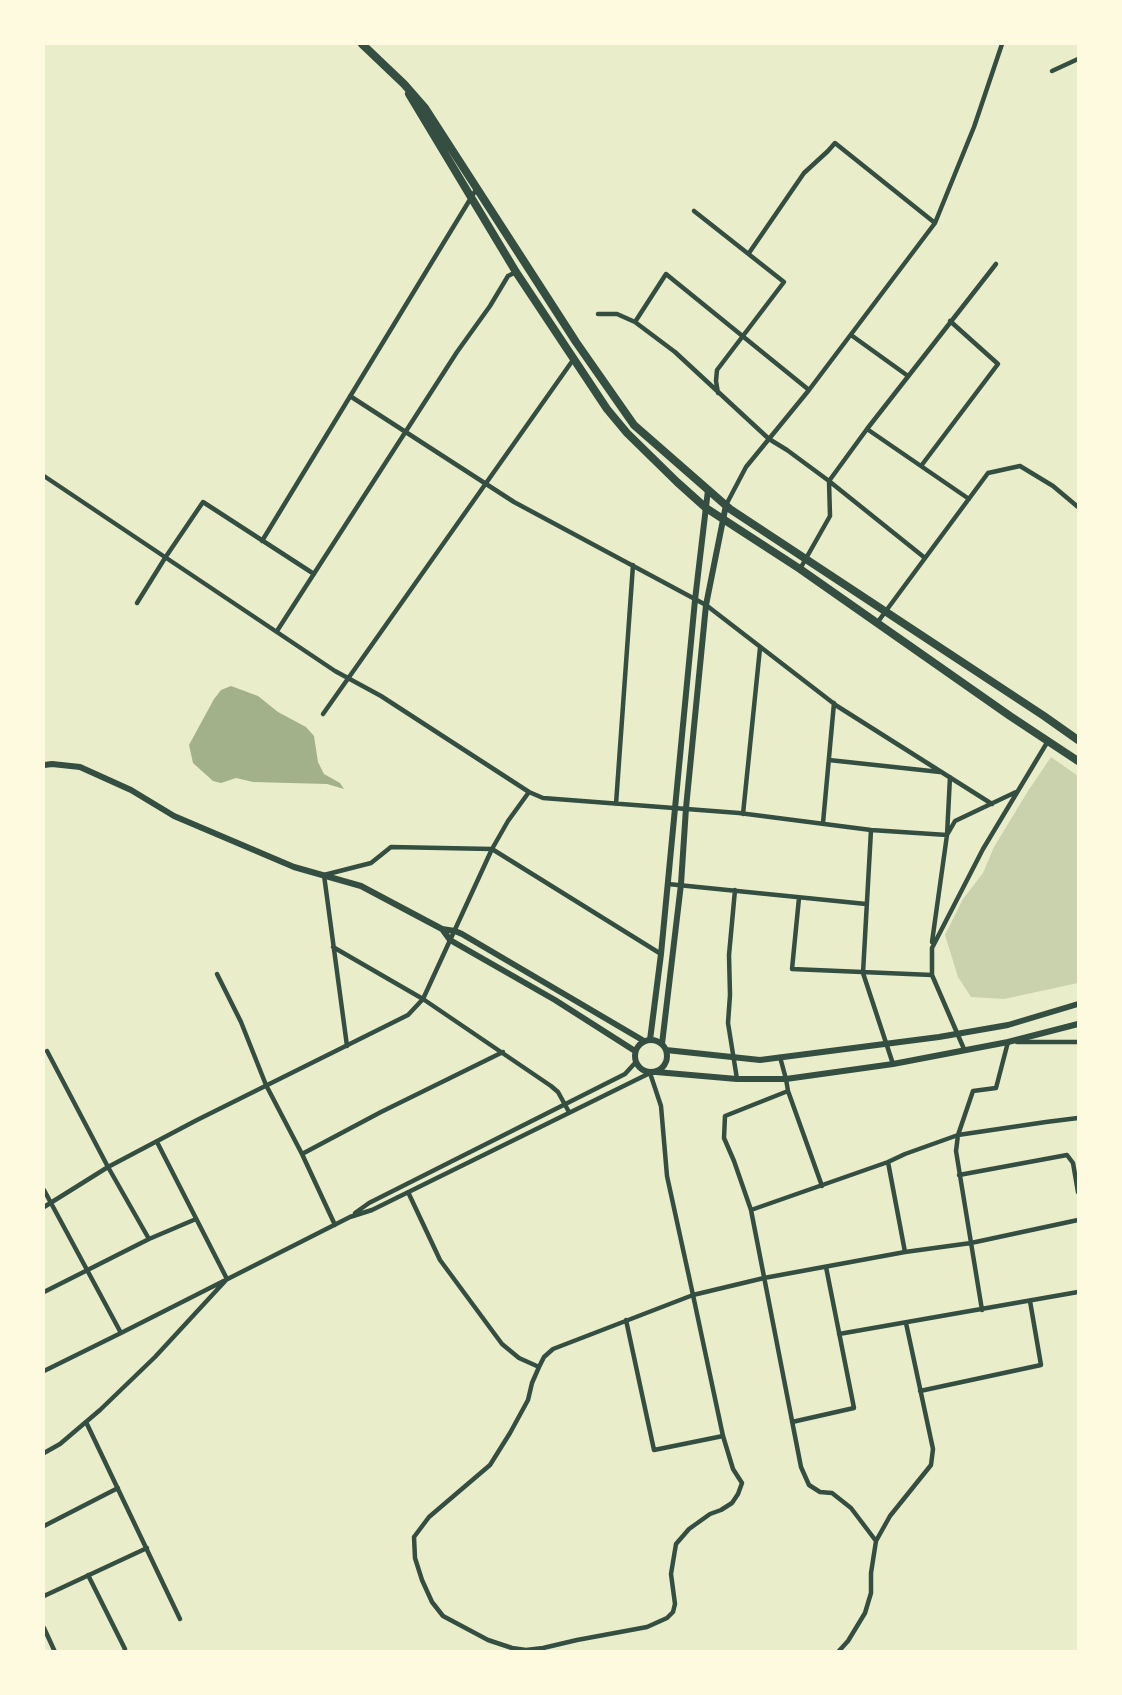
<!DOCTYPE html>
<style>
body{margin:0}
#map{position:relative;width:1122px;height:1695px;overflow:hidden;background:#e9edc9;font-family:"Fira Sans",sans-serif}
canvas{display:block}
.frame{position:absolute;inset:0;border:45px solid #fefae0;pointer-events:none}
</style>
<div id="map">
<canvas width="1122" height="1695"></canvas>
<div class="frame"></div>
</div>
<script>
const ctx = document.querySelector('canvas').getContext('2d');
ctx.lineJoin = 'round';
function fill(path, color) { ctx.fillStyle = color; ctx.fill(path, 'evenodd'); }
const shape = rows => new Path2D(rows.map(r => 'M' + r).join(''));
function strokePath(path, color, width, dash) { ctx.strokeStyle = color; ctx.lineWidth = width; ctx.lineCap = dash ? 'butt' : 'round'; ctx.setLineDash(dash || []); ctx.stroke(path); }
fill(shape([
 [1051,757,1078,776,1078,983,1004,999,971,997,958,977,945,935,963,899,983,873,994,847,1028,791]
]), '#cad2ad');
fill(shape([
 [231,686,258,696,278,712,306,727,314,736,318,762,324,774,340,783,344,789,327,784,253,782,236,778,221,783,213,781,193,763,189,745,214,699,221,690]
]), '#a3b18a');
strokePath(shape([
 [1052,71,1078,59],
 [694,211,784,282,717,370,716,381,718,393],
 [749,253,804,173,828,151,835,143,935,223],
 [598,314,617,314,635,322,675,352,769,439,787,450,829,481,925,558],
 [635,322,666,274,809,390],
 [851,335,908,376],
 [350,396,514,502,706,605,837,706,992,804],
 [867,429,969,499],
 [921,466,998,364,950,321],
 [44,476,335,671,381,696,529,792,543,798,739,813,871,830,947,835,950,777],
 [726,505,746,467,809,390,935,223,974,127,1002,44],
 [262,541,477,188],
 [800,569,830,516,829,481,867,429,996,264],
 [137,603,165,558,203,502,314,574],
 [877,623,988,473,1020,466,1053,486,1078,507],
 [277,631,457,352,490,306,508,276,516,272],
 [323,714,573,360],
 [829,760,940,772],
 [616,804,633,565],
 [743,814,760,648],
 [823,823,834,703],
 [871,830,863,973,893,1064],
 [668,884,866,904],
 [735,890,729,955,730,995,728,1023,737,1079],
 [799,898,792,969,932,975],
 [932,942,947,835,955,821,1016,792],
 [333,947,423,999,551,1086,558,1092,569,1112],
 [217,974,241,1022,266,1085,302,1154,335,1225],
 [1017,1042,1078,1042],
 [347,1046,324,875,371,863,391,847,492,849,661,954],
 [964,1049,932,975,932,948,983,849,1048,741],
 [47,1051,108,1167,149,1239],
 [780,1057,786,1079,788,1091,822,1186],
 [788,1091,725,1116,724,1138,734,1161,751,1210,801,1467,809,1485,820,1492,832,1493,851,1508,876,1541],
 [302,1154,381,1112,503,1052],
 [888,1162,905,1252],
 [959,1175,1067,1155,1073,1163,1078,1192],
 [44,1190,121,1333],
 [408,1192,440,1260,502,1344,519,1358,539,1367],
 [44,1207,108,1167,197,1120,408,1015,423,999,492,849,508,821,529,792],
 [751,1210,888,1162,905,1154,958,1135,1046,1122,1078,1118],
 [355,1213,369,1203,625,1074,635,1063],
 [44,1292,149,1239,196,1219],
 [982,1310,956,1151,958,1135,973,1091,996,1088,1008,1042],
 [626,1320,654,1450,723,1436],
 [839,1334,1078,1292],
 [44,1371,121,1333,350,1217,372,1210,650,1073,661,1106,667,1176,693,1295,723,1436,733,1469,742,1483,738,1494,732,1503,721,1510,710,1514,689,1529,676,1544,671,1574,675,1604,673,1612,667,1618,647,1627,577,1640,543,1648,526,1650,512,1648,488,1640,443,1616,432,1602,422,1580,415,1558,414,1537,429,1517,490,1465,510,1433,528,1400,532,1383,539,1367,544,1357,553,1349,693,1295,764,1278,905,1252,971,1243,1078,1220],
 [920,1391,1041,1365,1030,1301],
 [86,1422,180,1619],
 [792,1422,854,1408,826,1267],
 [44,1453,60,1444,100,1410,155,1357,227,1279,157,1142],
 [44,1526,118,1488],
 [88,1575,125,1649,124,1652],
 [44,1596,147,1548],
 [44,1628,55,1652],
 [838,1652,848,1641,865,1613,871,1593,871,1573,876,1541,890,1516,931,1465,933,1449,906,1323]
]), '#344e41', 4.5);
strokePath(shape([
 [44,765,52,764,80,767,131,790,174,816,294,867,361,886,442,929,455,931,462,934,644,1041],
 [442,929,450,940,555,1000,635,1051],
 '635 1056a16 16 0 1 1 32 0a16 16 0 1 1-32 0Z',
 [650,1040,661,954,695,600,708,490],
 [662,1044,681,884,686,808,706,605,726,505],
 [666,1050,760,1060,939,1037,1008,1025,1078,1004],
 [656,1072,737,1079,786,1079,893,1064,1008,1042,1078,1024]
]), '#344e41', 6);
strokePath(shape([
 [362,44,404,84,425,108,576,342,634,425,730,509,1044,716,1078,740],
 [409,94,516,272,607,409,627,433,677,482,706,508,800,569,1010,716,1078,761]
]), '#344e41', 8);
</script>
